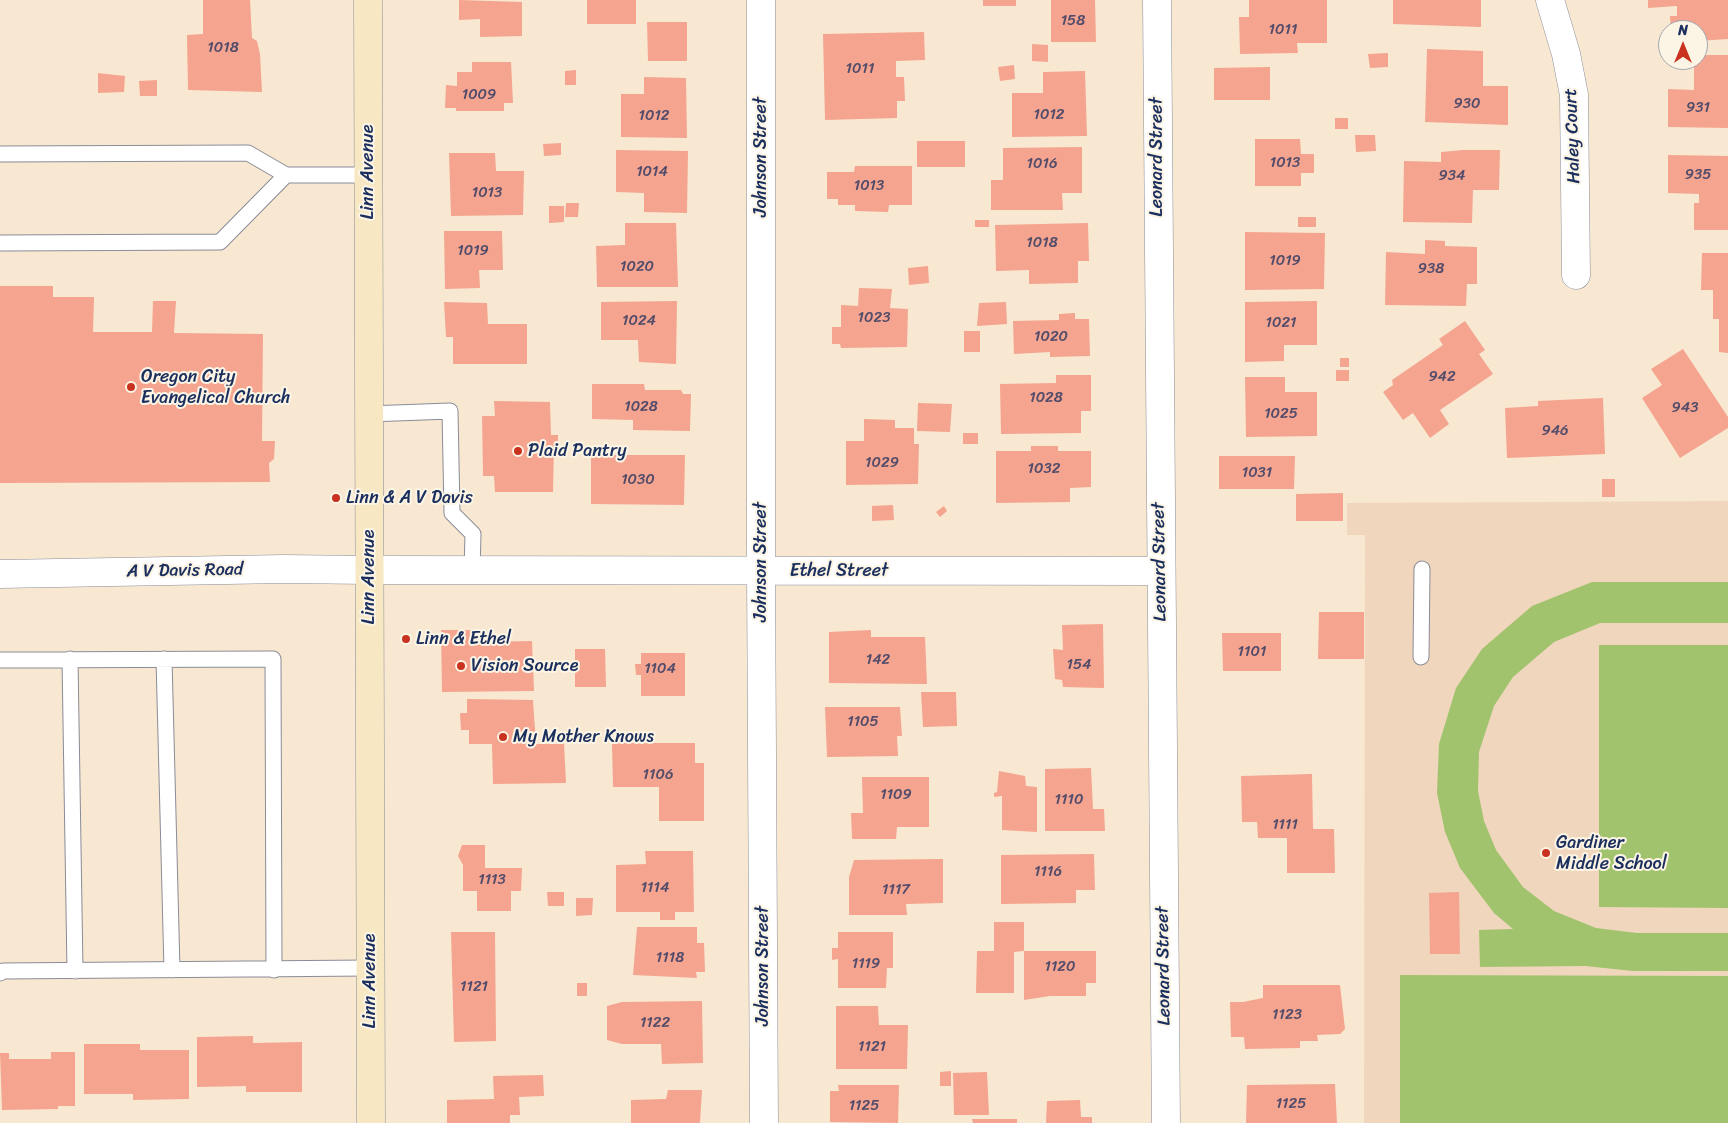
<!DOCTYPE html>
<style>
body{margin:0}
#map{position:relative;width:1728px;height:1123px;overflow:hidden;background:#f8e8d1;font-family:Sriracha,sans-serif}
canvas{display:block}
.north{position:absolute;left:1658px;top:20px;width:50px;height:50px;box-sizing:border-box;background:#fcf5e5;border:1px solid #a2a6af;border-radius:50%;rotate:0deg;font-size:14px;font-weight:700;line-height:20px;text-align:center;color:#1b2f5e}
.north::after{content:'';display:block;margin:auto;width:18px;height:22px;background:#c8321e;clip-path:polygon(50% 0,100% 100%,50% 72%,0 100%)}
</style>
<div id="map">
<canvas width="1728" height="1123"></canvas>
<div class="north">N</div>
</div>
<script>
const ctx = document.querySelector('canvas').getContext('2d');
ctx.lineJoin = 'round';
function fill(path, color) { ctx.fillStyle = color; ctx.fill(path, 'evenodd'); }
const toPath = rows => new Path2D(rows.map(r => 'M' + r).join(''));
function trace(path, color, width, dash) { ctx.strokeStyle = color; ctx.lineWidth = width; ctx.lineCap = dash ? 'butt' : 'round'; ctx.setLineDash(dash || []); ctx.stroke(path); }
function label(font, color, halo, rows, align = 'center') {
  ctx.font = font + ' Sriracha,sans-serif'; ctx.lineWidth = 4; ctx.setLineDash([]); ctx.textBaseline = 'middle'; ctx.strokeStyle = halo; ctx.fillStyle = color; for (const [text, x, y, turn = 0] of rows) {
    ctx.save(); ctx.translate(x, y); ctx.rotate((+turn || 0) * Math.PI / 180); ctx.textAlign = isNaN(turn) ? turn : align; if (halo) ctx.strokeText(text, 0, 0); ctx.fillText(text, 0, 0); ctx.restore();
  }
}
const built = toPath([
 [1728,501,1728,1123,1364,1123,1365,535,1347,535,1347,503]
]);
const green = toPath([
 [1592,582,1728,582,1728,623,1600,623,1554,642,1513,677,1494,706,1479,752,1478,791,1484,821,1496,850,1523,887,1554,911,1596,928,1637,933,1728,933,1728,971,1633,971,1585,966,1480,967,1479,930,1513,929,1494,913,1460,868,1445,832,1437,793,1439,744,1456,688,1482,649,1532,606],
 [1599,645,1728,645,1728,908,1599,907],
 [1400,975,1728,976,1728,1123,1400,1123]
]);
const building = toPath([
 [203,0,250,0,252,38,257,41,260,54,262,92,188,90,187,35,203,34],
 [459,0,522,2,522,36,480,37,480,19,459,20],
 [587,0,636,0,636,24,587,24],
 [983,0,1016,0,1016,6,983,6],
 [1051,0,1095,0,1096,42,1051,42],
 [1249,0,1327,0,1327,43,1297,43,1298,53,1240,54,1239,17,1249,17],
 [1393,0,1481,0,1481,27,1393,24],
 [1648,0,1728,0,1728,39,1698,41,1698,30,1671,30,1670,16,1677,16,1677,6,1648,8],
 [647,22,687,22,687,61,648,61],
 [924,32,925,60,896,61,896,77,904,77,905,101,897,101,897,118,825,120,823,34],
 [1032,44,1048,45,1048,62,1032,61],
 [1427,49,1483,51,1483,86,1508,86,1508,125,1425,122],
 [1388,53,1388,67,1370,68,1368,54],
 [1698,55,1728,55,1728,128,1668,127,1668,89,1694,90,1694,60,1698,60],
 [472,62,511,62,513,103,504,103,504,111,456,111,456,108,445,108,446,85,457,86,457,72,472,72],
 [1014,65,1015,79,1000,81,998,67],
 [1270,67,1270,100,1214,100,1214,68],
 [576,70,576,85,565,85,565,71],
 [1085,71,1087,136,1012,137,1012,93,1043,93,1043,72],
 [98,73,125,76,124,92,98,93],
 [644,77,686,78,687,138,621,137,621,94,644,94],
 [157,80,157,96,140,96,139,81],
 [1335,118,1348,118,1348,129,1335,129],
 [1355,135,1375,135,1376,151,1356,152],
 [1255,139,1300,139,1301,154,1314,154,1314,173,1301,173,1301,186,1255,186],
 [917,141,965,141,965,167,917,167],
 [561,143,561,155,544,156,543,144],
 [1082,147,1082,193,1062,193,1063,210,991,210,991,180,1003,180,1003,148],
 [616,150,688,151,687,213,644,212,644,193,616,192],
 [1463,150,1500,150,1499,190,1473,190,1472,223,1403,222,1404,161,1441,162,1441,152],
 [449,153,495,153,496,171,524,171,523,215,451,216],
 [1668,155,1728,156,1728,230,1694,230,1694,203,1699,203,1699,194,1668,193],
 [855,166,912,166,912,205,889,205,888,212,855,211,855,205,838,205,838,199,827,199,827,172,854,172],
 [566,203,579,203,578,217,565,217],
 [549,206,564,206,564,222,549,223],
 [1298,217,1316,217,1316,227,1298,227],
 [975,220,989,220,989,227,975,227],
 [625,223,676,223,678,287,597,287,596,246,625,245],
 [1088,223,1089,261,1078,261,1078,283,1029,284,1029,270,996,271,995,225],
 [444,231,502,231,503,270,479,270,480,288,445,289],
 [1245,232,1325,233,1324,289,1245,290],
 [1425,240,1445,241,1445,246,1477,247,1477,284,1467,284,1466,306,1385,305,1386,252,1425,254],
 [1702,253,1728,253,1728,353,1719,352,1719,319,1713,319,1713,290,1701,290],
 [928,266,929,283,909,285,908,268],
 [0,286,53,286,53,297,94,297,93,332,152,332,153,301,176,301,174,333,263,334,262,441,275,441,274,459,269,463,270,482,0,483],
 [859,288,892,289,890,308,908,309,907,347,841,348,840,344,832,344,832,327,841,327,841,305,858,306],
 [677,301,676,364,639,362,638,340,601,340,601,302],
 [1317,301,1317,345,1284,345,1284,361,1245,362,1245,302],
 [444,302,487,303,488,324,527,324,527,364,453,364,453,337,446,337],
 [1006,302,1007,324,977,326,979,303],
 [1075,313,1075,319,1089,319,1090,356,1050,357,1050,352,1014,354,1013,321,1059,320,1059,314],
 [1465,321,1485,350,1479,354,1493,374,1440,410,1449,424,1430,438,1413,413,1403,420,1383,392,1393,385,1392,380,1443,345,1439,339],
 [964,331,980,331,980,352,964,352],
 [1683,349,1728,417,1728,428,1680,458,1642,398,1662,385,1651,369],
 [1340,358,1349,358,1349,367,1340,367],
 [1336,370,1349,370,1349,381,1336,381],
 [1056,375,1091,375,1091,411,1081,411,1081,433,1001,434,1000,384,1056,383],
 [1245,377,1285,377,1285,392,1317,392,1317,436,1246,437],
 [592,384,644,384,645,390,681,390,683,394,691,394,690,431,633,430,633,420,592,419],
 [1603,398,1605,454,1507,458,1505,408,1538,406,1538,401],
 [494,401,550,402,551,435,558,435,558,444,554,445,553,492,495,492,494,476,483,476,482,416,495,416],
 [918,403,952,404,950,432,917,431],
 [864,419,895,420,895,428,914,428,914,444,919,444,918,484,846,485,846,441,864,441],
 [963,433,978,433,978,444,963,444],
 [1031,446,1058,446,1058,451,1091,451,1091,487,1070,488,1070,502,996,503,996,451,1031,451],
 [591,455,685,455,684,505,591,504],
 [1219,456,1295,456,1294,489,1219,489],
 [1602,479,1615,479,1615,497,1602,497],
 [1343,493,1343,521,1296,521,1296,494],
 [893,505,894,520,872,521,872,506],
 [944,506,947,511,940,517,936,512],
 [1319,612,1364,612,1364,659,1318,659],
 [1103,624,1104,688,1063,687,1062,680,1055,679,1053,649,1063,650,1062,625],
 [441,630,479,630,480,642,532,641,534,691,442,692],
 [871,630,871,637,925,637,927,684,829,683,829,632],
 [1222,633,1281,633,1281,671,1223,671],
 [575,649,605,649,606,687,575,687],
 [641,653,685,653,685,696,641,696,641,675,636,675,635,664,641,664],
 [921,692,956,692,957,726,923,727],
 [467,699,533,700,536,744,564,744,566,783,493,784,492,744,469,744,469,730,461,730,460,713,467,713],
 [825,707,900,707,902,736,897,736,898,756,827,757],
 [612,743,695,743,695,763,704,763,704,821,659,821,659,787,613,787],
 [1091,768,1093,809,1104,809,1105,831,1045,831,1045,769],
 [999,771,1025,776,1026,786,1037,787,1037,832,1002,830,1002,796,994,797,994,793,997,792],
 [1312,774,1313,829,1334,829,1335,873,1287,873,1287,838,1258,838,1257,822,1242,822,1241,776],
 [862,777,929,777,929,827,897,827,896,839,852,839,851,813,863,813],
 [462,845,485,845,485,868,522,868,521,891,511,891,511,911,477,911,477,891,463,891,463,865,458,856],
 [645,851,693,851,694,912,675,912,675,920,660,920,660,912,616,912,616,865,646,864],
 [1094,854,1095,890,1076,890,1076,903,1001,904,1001,855],
 [943,859,943,903,906,904,907,915,849,915,849,877,854,860],
 [547,892,564,892,564,906,548,906],
 [1459,892,1460,954,1430,954,1429,893],
 [576,898,593,898,592,915,576,916],
 [994,922,1024,922,1024,951,1014,952,1014,993,976,993,977,951,994,951],
 [637,927,697,927,697,943,704,943,705,972,696,972,697,978,633,975],
 [451,932,495,932,496,1041,454,1042],
 [838,932,893,932,893,968,887,968,886,988,838,988,838,959,832,960,832,948,838,948],
 [1024,951,1096,951,1096,983,1086,983,1086,996,1050,996,1024,1000],
 [577,983,587,983,587,996,577,996],
 [1263,985,1340,985,1345,1029,1340,1034,1317,1035,1318,1041,1300,1041,1300,1048,1245,1049,1244,1037,1231,1037,1230,1002,1243,1002,1263,998],
 [702,1001,703,1063,662,1064,661,1044,622,1044,607,1040,607,1006,622,1002],
 [836,1006,878,1006,879,1025,908,1025,907,1069,836,1069],
 [253,1036,253,1043,302,1042,302,1092,246,1092,246,1086,197,1087,197,1037],
 [84,1044,140,1044,140,1050,189,1050,189,1099,133,1100,133,1094,84,1094],
 [51,1052,75,1052,75,1106,58,1106,58,1109,2,1110,0,1053,9,1053,9,1059,51,1059],
 [951,1071,951,1086,940,1086,940,1072],
 [987,1072,989,1115,954,1115,953,1073],
 [543,1075,544,1096,519,1097,520,1115,510,1115,510,1123,447,1123,447,1100,494,1099,493,1076],
 [1335,1084,1337,1123,1246,1123,1247,1085],
 [838,1085,899,1085,898,1123,830,1122,830,1091,839,1091],
 [668,1090,702,1090,700,1123,631,1123,631,1100,666,1099],
 [1080,1100,1081,1117,1092,1117,1092,1123,1046,1123,1047,1101],
 [972,1119,1017,1119,1017,1123,973,1123]
]);
const service = toPath([
 [0,154,248,153,286,175,368,175],
 [0,243,220,242,286,175],
 [368,414,450,411,452,513,473,534,472,570],
 [1421,657,1422,569],
 [70,659,75,971],
 [164,659,172,970],
 [0,660,273,659,274,970],
 [0,973,3,971,369,968]
]);
const minor = toPath([
 [761,0,761,570,764,1123],
 [1157,0,1166,1123],
 [1550,0,1566,54,1574,95,1576,275],
 [369,570,1160,571]
]);
const tertiary = toPath([
 [0,574,284,569,369,570]
]);
const secondary = toPath([
 [368,0,371,1123]
]);
const markers = [
 [131,387,5,"#c8321e"],
 [518,451,5,"#c8321e"],
 [336,498,5,"#c8321e"],
 [406,639,5,"#c8321e"],
 [461,666,5,"#c8321e"],
 [503,737,5,"#c8321e"],
 [1546,853,5,"#c8321e"]
];
const numberNames = [
 ["158",1073,21],
 ["1011",1283,30],
 ["1018",223,48],
 ["1011",860,69],
 ["1009",479,95],
 ["930",1467,104],
 ["931",1698,108],
 ["1012",1049,115],
 ["1012",654,116],
 ["1013",1285,163],
 ["1016",1042,164],
 ["1014",652,172],
 ["935",1698,175],
 ["934",1452,176],
 ["1013",869,186],
 ["1013",487,193],
 ["1018",1042,243],
 ["1019",473,251],
 ["1019",1285,261],
 ["1020",637,267],
 ["938",1431,269],
 ["1023",874,318],
 ["1024",639,321],
 ["1021",1281,323],
 ["1020",1051,337],
 ["942",1442,377],
 ["1028",1046,398],
 ["1028",641,407],
 ["943",1685,408],
 ["1025",1281,414],
 ["946",1555,431],
 ["1029",882,463],
 ["1032",1044,469],
 ["1031",1257,473],
 ["1030",638,480],
 ["1101",1252,652],
 ["142",878,660],
 ["154",1079,665],
 ["1104",660,669],
 ["1105",863,722],
 ["1106",658,775],
 ["1109",896,795],
 ["1110",1069,800],
 ["1111",1285,825],
 ["1116",1048,872],
 ["1113",492,880],
 ["1114",655,888],
 ["1117",896,890],
 ["1118",670,958],
 ["1119",866,964],
 ["1120",1060,967],
 ["1121",474,987],
 ["1123",1287,1015],
 ["1122",655,1023],
 ["1121",872,1047],
 ["1125",1291,1104],
 ["1125",864,1106]
];
const streetNames = [
 ["Haley Court",1573,136,-92],
 ["Johnson Street",761,157,-90],
 ["Leonard Street",1157,157,-90],
 ["Linn Avenue",368,172,-90],
 ["Johnson Street",761,562,-90],
 ["Leonard Street",1160,562,-91],
 ["A V Davis Road",185,571,-1],
 ["Ethel Street",839,571],
 ["Linn Avenue",369,577,-90],
 ["Johnson Street",763,966,-90],
 ["Leonard Street",1164,966,-91],
 ["Linn Avenue",370,981,-90]
];
const poiNames = [
 ["Oregon City",141,377],
 ["Evangelical Church",141,398],
 ["Plaid Pantry",528,451],
 ["Linn & A V Davis",346,498],
 ["Linn & Ethel",416,639],
 ["Vision Source",471,666],
 ["My Mother Knows",513,737],
 ["Gardiner",1556,843],
 ["Middle School",1556,864]
];
fill(built, '#f0d6bc');
fill(green, '#a2c36d');
fill(building, '#f5a48f');
trace(service, '#8a8c98', 17);
trace(minor, '#8a8c98', 29);
trace(tertiary, '#8a8c98', 29);
trace(secondary, '#8a8c98', 29);
trace(service, '#fff', 15);
trace(minor, '#fff', 28);
trace(tertiary, '#fff', 28);
trace(secondary, '#f7e8c3', 28);
for (const [x, y, r, color] of markers) { const dot = new Path2D(); dot.arc(x, y, r, 0, 2 * Math.PI); ctx.fillStyle = color; ctx.fill(dot); trace(dot, '#fcf5e5', 2); }
label('15px', '#524c6a', null, numberNames);
label('18px', '#1b2f5e', '#fcf5e5', streetNames);
label('18px', '#1b2f5e', '#fcf5e5', poiNames, 'left');
</script>
